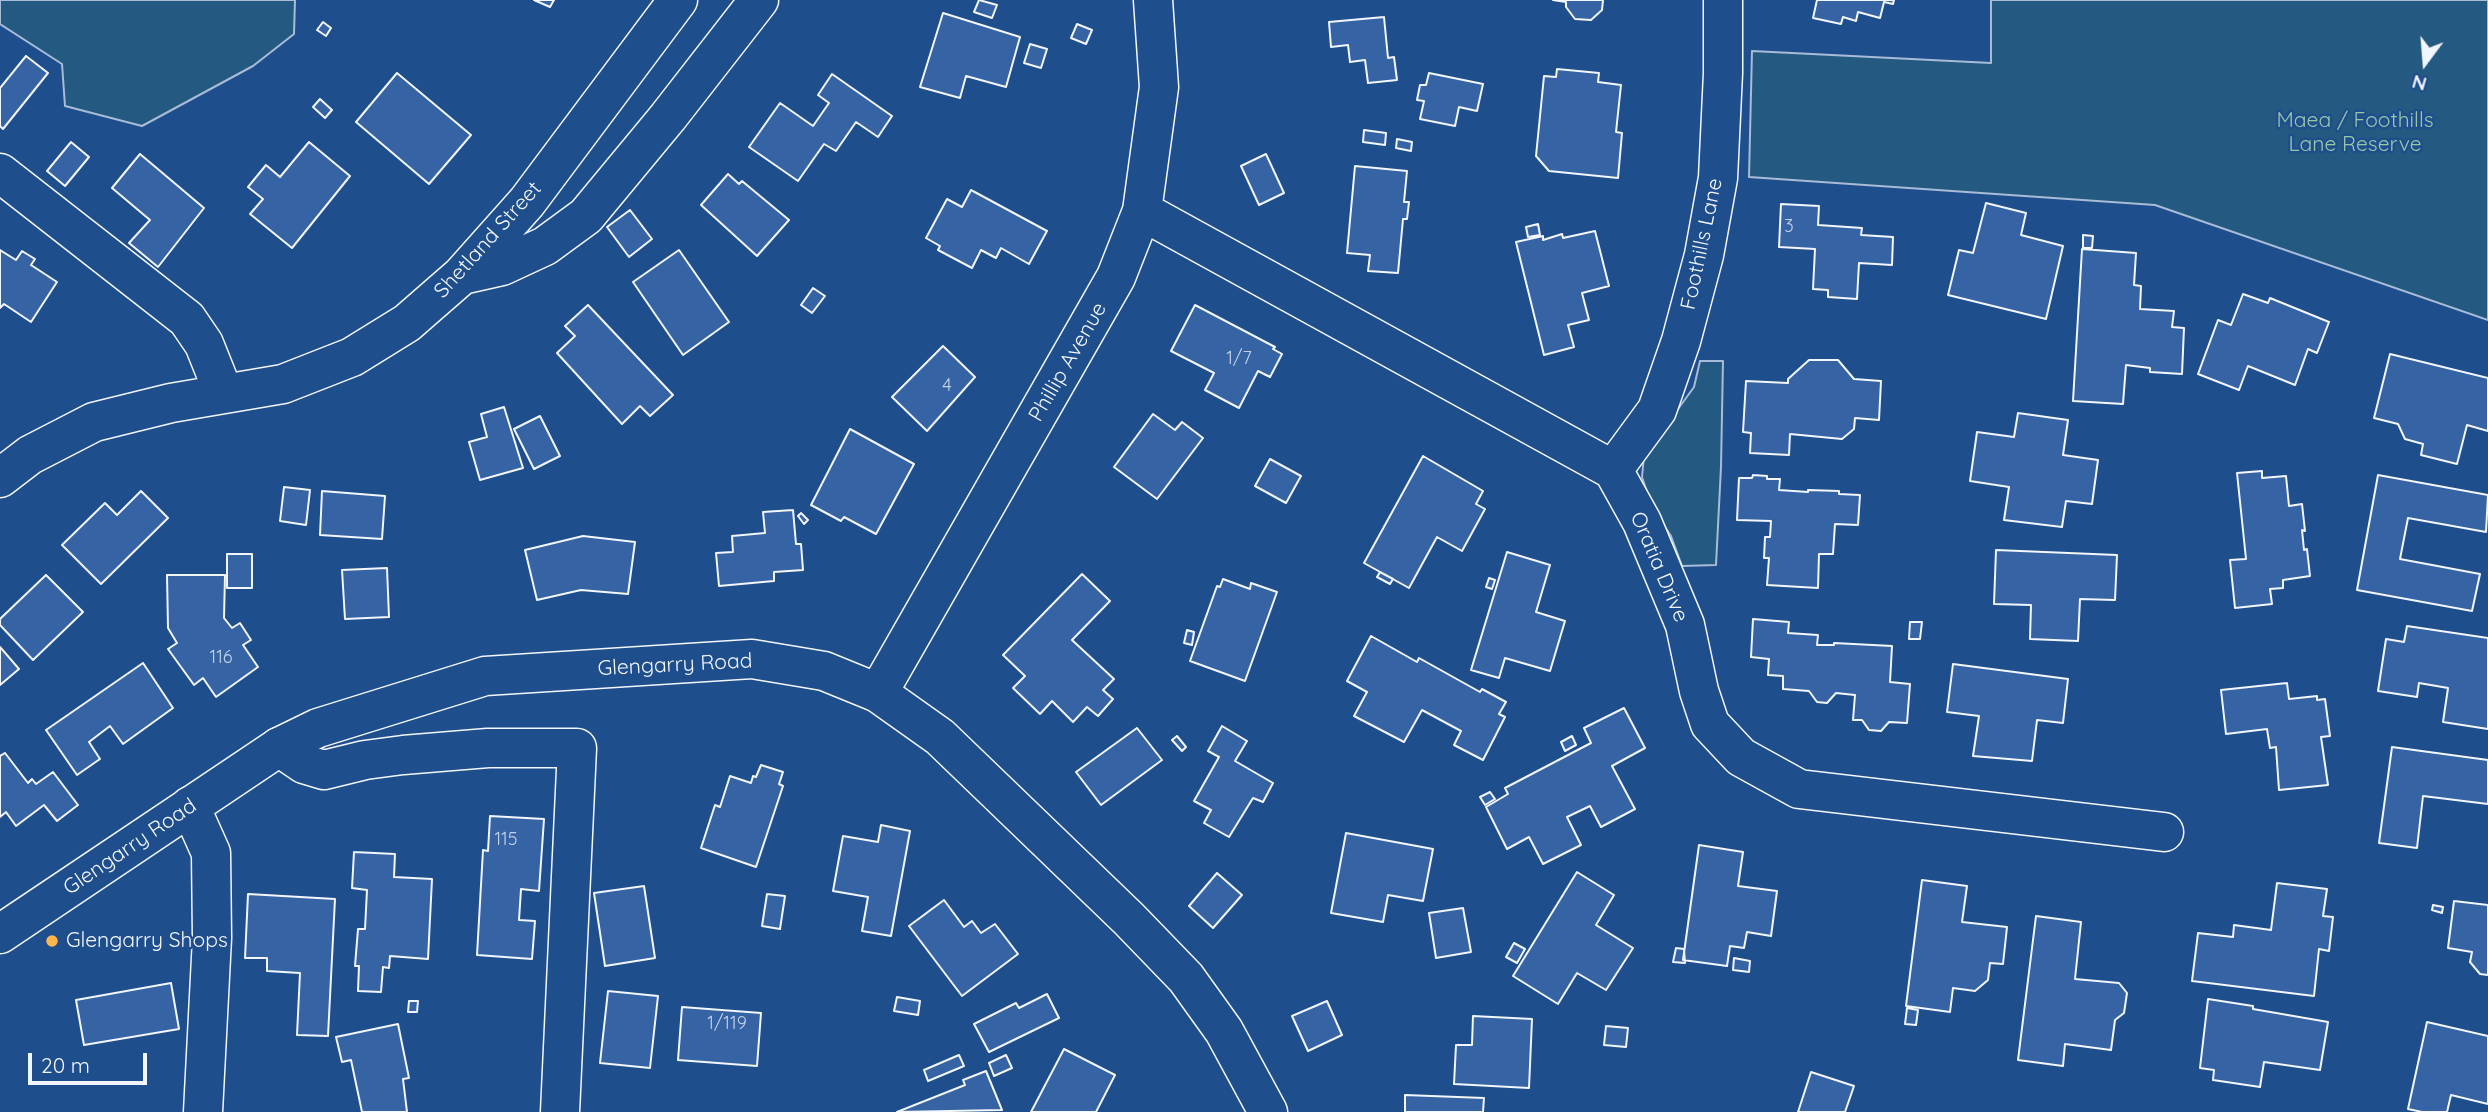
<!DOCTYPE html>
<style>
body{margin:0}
#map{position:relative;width:2488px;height:1112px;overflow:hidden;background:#1f4e8c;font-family:Quicksand,sans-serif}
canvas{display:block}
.north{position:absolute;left:2390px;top:28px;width:70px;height:70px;-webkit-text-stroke:5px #1f4e8c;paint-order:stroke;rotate:196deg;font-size:19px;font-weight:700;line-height:28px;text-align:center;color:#f2f6ff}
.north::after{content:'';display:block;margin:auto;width:24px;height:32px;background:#f2f6ff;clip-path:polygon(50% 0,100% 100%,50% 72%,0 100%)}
.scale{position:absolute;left:28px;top:1053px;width:119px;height:32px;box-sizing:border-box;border:4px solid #f2f6ff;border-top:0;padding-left:9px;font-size:21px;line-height:24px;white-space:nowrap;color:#f2f6ff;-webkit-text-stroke:5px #1f4e8c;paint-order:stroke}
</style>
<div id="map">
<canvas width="2488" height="1112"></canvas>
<div class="north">N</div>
<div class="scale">20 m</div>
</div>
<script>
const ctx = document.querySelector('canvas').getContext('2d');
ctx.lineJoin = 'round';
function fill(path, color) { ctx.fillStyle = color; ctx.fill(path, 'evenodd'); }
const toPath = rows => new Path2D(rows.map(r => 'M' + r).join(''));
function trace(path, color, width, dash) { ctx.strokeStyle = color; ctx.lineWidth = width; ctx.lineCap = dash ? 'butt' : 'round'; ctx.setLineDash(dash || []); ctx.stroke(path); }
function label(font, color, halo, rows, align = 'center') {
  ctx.font = font + ' Quicksand,sans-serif'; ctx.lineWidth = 5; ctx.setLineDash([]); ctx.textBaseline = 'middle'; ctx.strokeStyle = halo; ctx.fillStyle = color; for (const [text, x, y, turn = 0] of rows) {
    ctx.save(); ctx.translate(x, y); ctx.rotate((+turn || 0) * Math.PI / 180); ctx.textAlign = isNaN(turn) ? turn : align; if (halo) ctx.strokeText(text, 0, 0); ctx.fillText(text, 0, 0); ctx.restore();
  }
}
const green = toPath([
 [0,0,295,0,294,34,253,66,142,126,65,106,62,64,0,24,0,0],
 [1991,0,2488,0,2488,320,2155,205,1749,177,1752,51,1991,63,1991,0],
 [1700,361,1723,361,1721,467,1716,565,1682,566,1671,536,1652,507,1642,477,1644,456,1694,387,1700,361]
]);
const building = toPath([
 [534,0,554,0,550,7,534,0],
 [979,0,997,5,992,18,974,12,979,0],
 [1553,0,1603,0,1602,10,1591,20,1575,19,1566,7,1566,2,1553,0],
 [1817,0,1894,0,1893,4,1884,2,1880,18,1858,12,1856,21,1843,17,1841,24,1813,18,1817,0],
 [943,13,1020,37,1006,87,966,76,960,98,920,87,943,13],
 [1384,17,1388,58,1394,57,1397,80,1368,83,1365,60,1350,62,1348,45,1331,47,1329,22,1384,17],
 [323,22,331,28,326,36,317,30,323,22],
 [1077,24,1092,30,1086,44,1071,38,1077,24],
 [1030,44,1047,49,1041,68,1024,63,1030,44],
 [26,56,48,73,3,129,0,126,0,88,26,56],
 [1557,69,1599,73,1598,82,1621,85,1616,132,1622,133,1618,178,1549,171,1536,156,1544,76,1556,77,1557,69],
 [397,73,471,135,429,184,356,122,397,73],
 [1429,73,1483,84,1477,111,1459,107,1455,126,1420,119,1424,101,1417,100,1420,85,1426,85,1429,73],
 [832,74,892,116,878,137,856,122,836,151,824,144,798,181,749,147,780,103,813,126,829,103,818,95,832,74],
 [320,99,332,110,325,118,313,107,320,99],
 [1364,130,1386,133,1385,145,1363,142,1364,130],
 [1397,139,1412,142,1411,151,1396,148,1397,139],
 [71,142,89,157,65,186,47,171,71,142],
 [309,142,350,176,292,248,250,214,263,199,248,187,266,165,280,177,309,142],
 [140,154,204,208,158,267,129,243,150,220,112,188,140,154],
 [1266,154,1284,193,1259,205,1241,166,1266,154],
 [1355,166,1407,171,1404,202,1409,202,1407,219,1403,219,1398,273,1368,271,1370,255,1347,253,1355,166],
 [728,174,739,184,742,181,789,220,757,256,701,205,728,174],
 [971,190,1047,231,1029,264,1001,248,996,258,981,250,972,268,938,250,940,246,926,238,947,199,962,207,971,190],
 [1986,203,2026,213,2021,235,2063,246,2046,319,1948,295,1959,250,1973,253,1986,203],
 [1781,204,1819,206,1818,225,1862,228,1861,235,1893,237,1892,265,1859,263,1857,299,1828,297,1828,290,1813,289,1815,249,1779,247,1781,204],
 [630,210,652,239,629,257,607,227,630,210],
 [1538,224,1540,235,1528,237,1526,227,1538,224],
 [1595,231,1609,286,1582,293,1589,320,1568,325,1574,347,1544,355,1516,242,1543,236,1543,240,1562,234,1563,238,1595,231],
 [2083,235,2093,236,2092,248,2083,248,2083,235],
 [2082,249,2136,253,2134,285,2141,286,2140,309,2174,311,2172,327,2184,328,2182,374,2150,372,2150,368,2126,365,2123,404,2073,401,2082,249],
 [0,250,16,260,22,251,35,259,31,265,57,282,31,322,4,304,0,308,0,250],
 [679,250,729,322,683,355,633,282,679,250],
 [813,288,825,296,812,313,801,305,813,288],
 [2243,294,2268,303,2270,298,2329,322,2317,353,2308,349,2295,385,2248,366,2239,390,2198,374,2218,320,2231,325,2243,294],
 [588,305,673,395,650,416,640,406,622,424,557,353,575,336,565,326,588,305],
 [1195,305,1275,347,1273,349,1282,354,1270,377,1258,371,1239,408,1205,390,1214,373,1171,351,1195,305],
 [943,346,975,377,927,431,892,397,943,346],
 [2390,354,2488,378,2488,431,2467,425,2457,464,2421,455,2423,444,2405,439,2398,424,2374,418,2390,354],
 [1809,360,1838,360,1854,379,1881,381,1879,420,1855,418,1854,429,1842,439,1790,434,1789,455,1750,453,1751,433,1743,432,1746,381,1788,383,1788,379,1809,360],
 [504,407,523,468,480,480,469,442,487,437,481,414,504,407],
 [2018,413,2068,420,2063,455,2098,460,2092,504,2066,501,2062,527,2004,520,2009,487,1970,481,1977,432,2014,437,2018,413],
 [1153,414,1175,430,1182,422,1203,438,1157,499,1114,467,1153,414],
 [540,416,560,456,534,469,514,429,540,416],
 [850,429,914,464,876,534,844,517,841,521,811,505,850,429],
 [1423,456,1483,491,1476,504,1485,509,1462,551,1437,537,1409,588,1364,563,1423,456],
 [1270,459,1301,476,1286,503,1255,486,1270,459],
 [2262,471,2262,478,2286,476,2289,506,2302,504,2305,531,2302,530,2304,550,2307,549,2310,576,2283,580,2283,588,2270,589,2272,604,2235,608,2230,560,2246,559,2237,473,2262,471],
 [1753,475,1767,476,1767,479,1780,479,1779,490,1808,492,1808,490,1839,491,1839,494,1860,495,1858,525,1835,524,1833,554,1819,554,1818,588,1767,585,1769,558,1764,558,1765,537,1770,537,1771,521,1737,520,1739,478,1752,478,1753,475],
 [2378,475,2488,495,2486,532,2408,518,2400,559,2480,574,2472,611,2357,590,2378,475],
 [284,487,310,490,306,525,280,521,284,487],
 [141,491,168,518,101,584,62,545,105,503,117,515,141,491],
 [322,491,385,496,382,539,320,535,322,491],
 [793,510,796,544,801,544,803,570,774,572,774,581,719,586,716,553,733,552,732,536,765,533,763,512,793,510],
 [801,513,808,520,804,524,798,516,801,513],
 [583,536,635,542,628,594,581,590,537,600,525,550,583,536],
 [1996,550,2117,555,2115,600,2080,599,2078,641,2030,639,2031,605,1994,604,1996,550],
 [1507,552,1550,565,1536,612,1565,621,1550,671,1505,658,1499,678,1471,670,1507,552],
 [227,554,252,554,252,588,227,588,227,554],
 [387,568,389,617,345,619,342,570,387,568],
 [1380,572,1393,579,1390,584,1377,577,1380,572],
 [1082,574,1110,601,1072,640,1114,679,1103,690,1113,699,1098,716,1087,707,1073,722,1052,701,1040,714,1013,688,1025,676,1003,655,1082,574],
 [46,575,83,612,33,660,0,625,0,619,46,575],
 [167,575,225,575,224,618,232,628,240,623,251,640,243,645,258,667,216,697,203,678,194,685,168,649,177,643,168,628,167,575],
 [1489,578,1495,580,1492,589,1486,587,1489,578],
 [1223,579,1250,589,1251,583,1277,592,1245,681,1190,661,1217,586,1220,587,1223,579],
 [1753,619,1789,622,1788,633,1818,635,1817,645,1834,645,1834,643,1892,646,1890,682,1910,684,1907,723,1889,722,1881,731,1869,730,1862,720,1853,720,1855,695,1836,693,1827,703,1817,702,1809,691,1783,689,1783,676,1768,675,1769,659,1751,657,1753,619],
 [1910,622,1922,622,1920,639,1909,639,1910,622],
 [2407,626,2488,638,2488,729,2443,722,2448,688,2419,683,2417,697,2378,691,2386,639,2404,642,2407,626],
 [1187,630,1194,632,1192,645,1184,643,1187,630],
 [1371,636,1417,662,1419,658,1480,692,1482,689,1506,702,1499,714,1505,717,1483,760,1454,745,1461,731,1422,710,1404,742,1354,716,1367,692,1347,681,1371,636],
 [0,647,19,669,0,685,0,647],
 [143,663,173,708,123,744,110,726,89,742,100,759,77,775,46,730,143,663],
 [1953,664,2068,679,2063,723,2037,720,2032,761,1973,756,1979,716,1947,712,1953,664],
 [2287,683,2289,699,2317,696,2317,700,2325,699,2330,736,2321,737,2328,785,2279,790,2276,747,2270,748,2267,729,2226,734,2221,690,2287,683],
 [1624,708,1645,748,1612,766,1635,809,1601,827,1590,806,1567,817,1581,845,1543,864,1529,837,1507,849,1486,807,1508,794,1505,788,1591,743,1584,728,1624,708],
 [1222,726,1247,741,1235,761,1273,783,1263,802,1253,798,1229,837,1204,823,1211,810,1194,801,1219,757,1208,751,1222,726],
 [1137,728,1162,760,1101,805,1076,772,1137,728],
 [1177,736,1186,747,1182,751,1172,740,1177,736],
 [1572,736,1576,745,1565,751,1561,742,1572,736],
 [2392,747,2488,760,2488,804,2423,796,2417,848,2379,843,2392,747],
 [5,753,28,783,32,779,36,784,53,772,78,805,57,821,44,805,16,826,6,812,0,817,0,756,5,753],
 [761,765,783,772,779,784,783,786,756,867,701,848,715,805,720,807,730,776,751,783,753,776,756,777,761,765],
 [1490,792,1495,799,1485,805,1480,797,1490,792],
 [490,816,544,819,539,891,521,889,519,920,535,921,532,959,477,955,483,850,488,851,490,816],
 [881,825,910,831,891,936,862,931,868,897,833,891,843,836,878,842,881,825],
 [1346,833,1433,849,1423,901,1388,895,1383,922,1331,913,1346,833],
 [1699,845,1743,852,1738,886,1777,891,1771,936,1747,932,1744,948,1730,946,1727,966,1683,960,1699,845],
 [354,852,395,854,394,877,432,879,428,959,390,956,389,968,383,967,381,992,358,991,359,966,355,966,358,929,365,929,367,890,352,888,354,852],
 [1577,872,1614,895,1596,925,1633,948,1606,990,1577,973,1558,1004,1513,976,1577,872],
 [1217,873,1242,895,1213,928,1189,906,1217,873],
 [1922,880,1967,886,1962,922,2007,927,2003,964,1990,963,1988,980,1975,991,1953,988,1950,1012,1906,1006,1922,880],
 [2277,883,2327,889,2323,916,2333,917,2329,951,2319,949,2314,996,2192,981,2198,933,2233,937,2234,925,2271,930,2277,883],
 [644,886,655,958,605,966,594,893,644,886],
 [248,894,335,899,328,1036,297,1035,300,973,267,971,267,958,245,958,248,894],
 [767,894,785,896,780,929,762,926,767,894],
 [944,900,964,927,972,921,981,933,995,924,1018,954,962,996,909,926,944,900],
 [2454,901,2488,905,2488,975,2480,974,2470,962,2472,952,2448,948,2454,901],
 [2433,905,2443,907,2442,913,2432,910,2433,905],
 [1463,908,1471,952,1436,958,1429,913,1463,908],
 [2036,916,2081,922,2075,979,2119,983,2127,993,2124,1013,2115,1020,2111,1050,2065,1044,2063,1066,2018,1060,2036,916],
 [1514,943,1525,949,1517,963,1506,957,1514,943],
 [1676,948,1684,949,1685,963,1673,962,1676,948],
 [1734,958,1750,961,1749,972,1733,970,1734,958],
 [171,983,179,1029,84,1045,76,1000,171,983],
 [608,991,658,996,650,1068,600,1063,608,991],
 [1047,994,1059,1018,989,1052,974,1024,1016,1003,1019,1008,1047,994],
 [897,997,920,1001,918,1015,894,1011,897,997],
 [2208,999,2253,1006,2253,1009,2328,1022,2320,1070,2264,1062,2260,1087,2213,1080,2214,1070,2200,1068,2208,999],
 [409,1001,418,1001,417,1012,408,1012,409,1001],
 [1327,1001,1342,1035,1308,1051,1292,1016,1327,1001],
 [682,1007,761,1013,757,1066,678,1060,682,1007],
 [1907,1008,1918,1010,1916,1025,1905,1024,1907,1008],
 [1473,1016,1532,1019,1529,1088,1454,1084,1456,1045,1472,1045,1473,1016],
 [2427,1022,2488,1036,2488,1104,2451,1095,2447,1112,2422,1112,2408,1109,2427,1022],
 [398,1024,409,1078,403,1079,407,1112,362,1112,351,1060,342,1062,336,1037,398,1024],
 [1606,1026,1628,1028,1626,1047,1604,1045,1606,1026],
 [1064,1049,1115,1075,1096,1112,1031,1112,1064,1049],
 [959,1055,964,1066,928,1081,924,1070,959,1055],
 [1006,1055,1012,1068,994,1076,989,1063,1006,1055],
 [986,1071,1002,1110,897,1112,965,1085,963,1080,986,1071],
 [1811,1072,1854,1086,1845,1112,1798,1112,1811,1072],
 [1405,1095,1484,1098,1483,1112,1405,1112,1405,1095]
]);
const minor = toPath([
 [0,173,187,319,204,344,224,394],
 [1142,211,1613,470,1642,522,1685,625,1699,691,1710,724,1741,757,1799,789,2164,832],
 [462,275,502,266,545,246,586,216,668,117,759,0],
 [1613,470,1657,410,1681,341,1704,255,1718,178,1723,73,1723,0],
 [0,478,30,455,94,422,171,403,283,384,352,357,407,323,462,275,527,202,678,0],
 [878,693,1116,277,1142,211,1159,87,1153,0],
 [279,747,304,764,324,770,365,760,403,755,488,748,577,748,560,1112],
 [190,806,211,853,212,938,203,1112]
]);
const major = toPath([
 [0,934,279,747,318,728,485,676,752,659,824,671,878,693,940,737,1129,919,1186,978,1224,1031,1268,1112]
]);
const markers = [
 [52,941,7,"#ffb74d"]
];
const numberNames = [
 ["3",1789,227],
 ["1/7",1239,359],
 ["4",947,386],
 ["116",221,658],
 ["115",506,840],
 ["1/119",727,1024]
];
const parkNames = [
 ["Maea / Foothills",2355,121],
 ["Lane Reserve",2355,145]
];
const streetNames = [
 ["Shetland Street",488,240,-48],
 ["Foothills Lane",1702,244,-78],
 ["Phillip Avenue",1068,362,-60],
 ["Oratia Drive",1659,567,67],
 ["Glengarry Road",675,665,-3],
 ["Glengarry Road",130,847,-34]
];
const poiNames = [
 ["Glengarry Shops",66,941]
];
fill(green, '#245a82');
trace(green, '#a8bbd7', 2);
fill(building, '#3563a3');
trace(building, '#f2f6ff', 2);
trace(minor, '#f2f6ff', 41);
trace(major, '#f2f6ff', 41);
trace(minor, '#1f4e8c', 38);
trace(major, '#1f4e8c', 38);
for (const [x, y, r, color] of markers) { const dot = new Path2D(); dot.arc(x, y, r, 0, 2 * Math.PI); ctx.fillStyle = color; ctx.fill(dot); trace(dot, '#1f4e8c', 2.5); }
label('18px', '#c3d1e8', null, numberNames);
label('21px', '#97c8a6', '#1f4e8c', parkNames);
label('21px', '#f2f6ff', '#1f4e8c', streetNames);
label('21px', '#f2f6ff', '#1f4e8c', poiNames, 'left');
</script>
